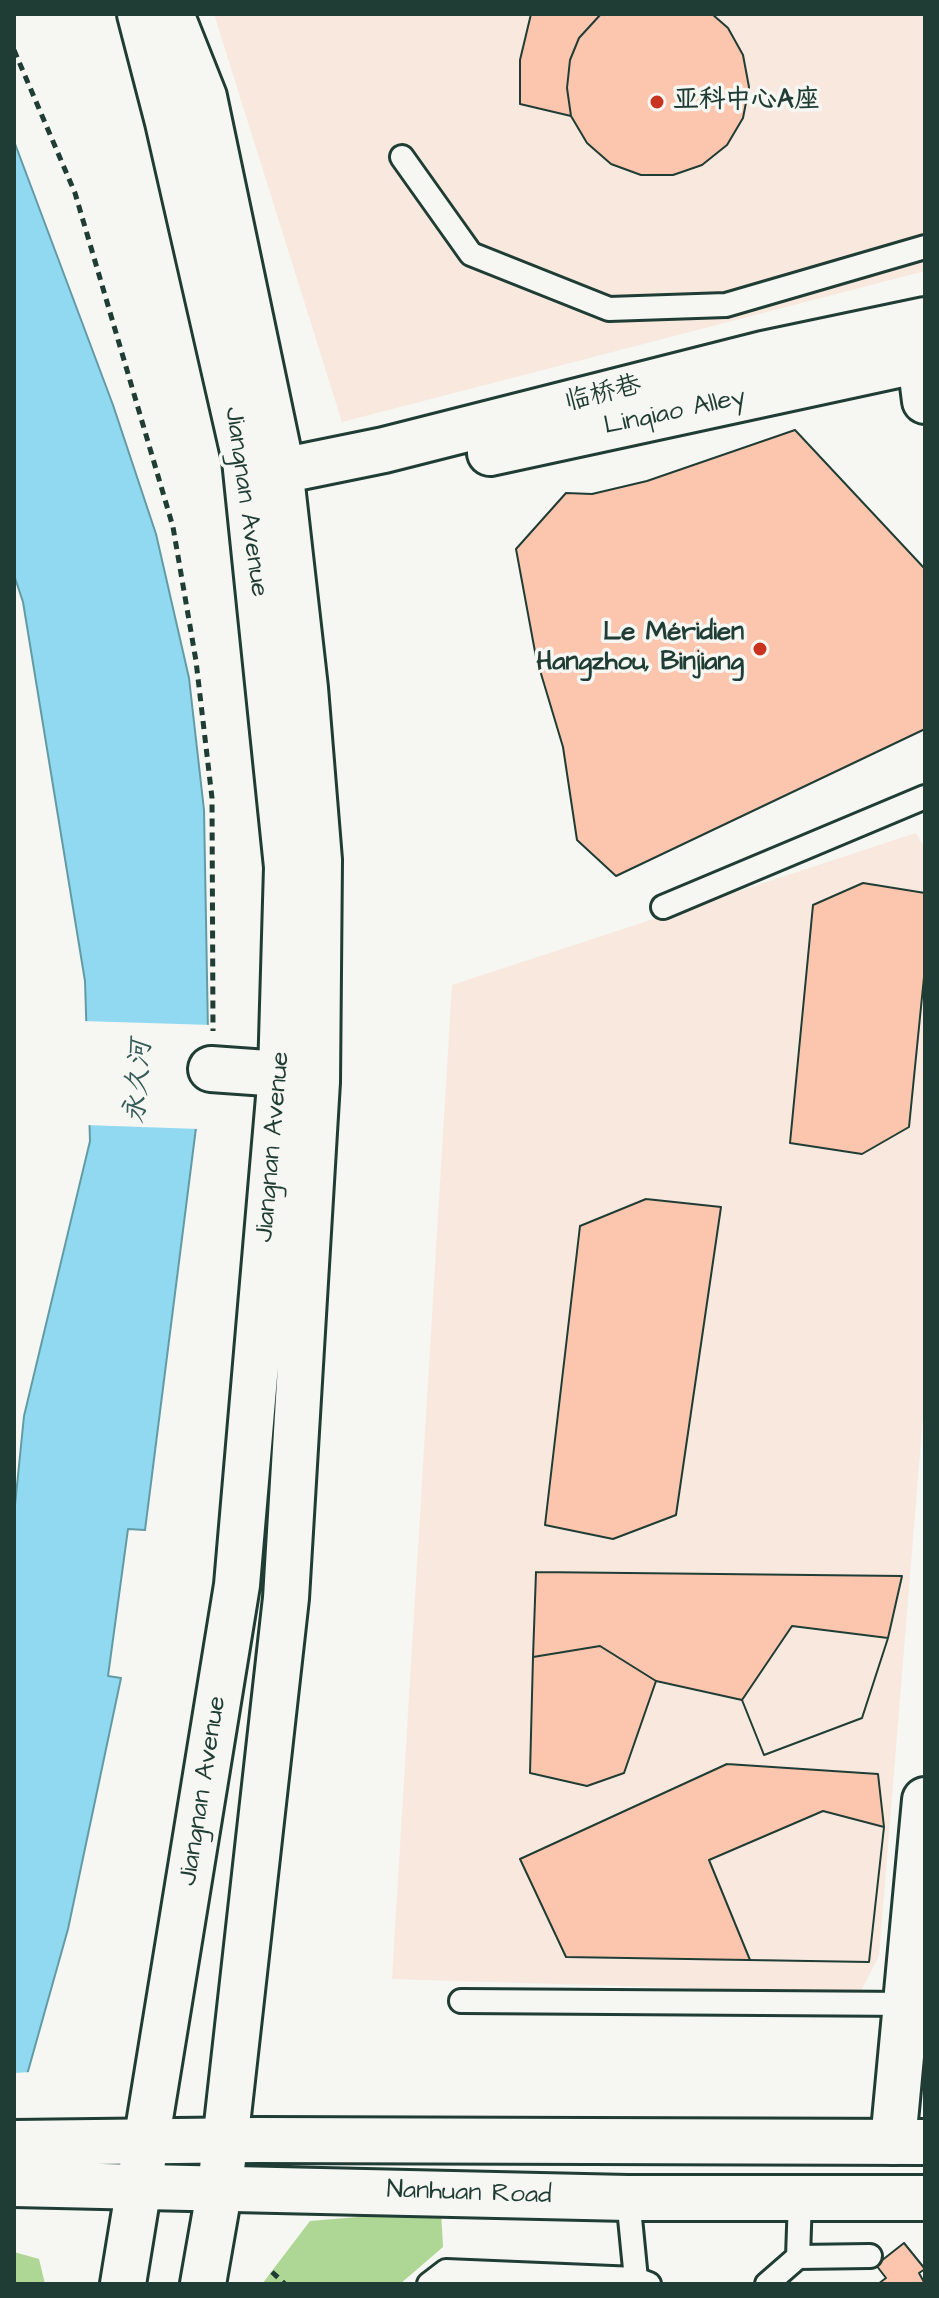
<!DOCTYPE html>
<meta charset="utf-8">
<style>
body{margin:0}
#map{position:relative;width:939px;height:2298px;overflow:hidden;background:#f6f6f2;font-family:"Architects Daughter",sans-serif}
canvas{display:block}
.frame{position:absolute;inset:0;border:16px solid #1f3d34;pointer-events:none}
</style>
<div id="map">
<canvas width="939" height="2298"></canvas>
<div class="frame"></div>
</div>
<script>
const ctx = document.querySelector('canvas').getContext('2d');
ctx.lineJoin = 'round';
function fill(path, color) { ctx.fillStyle = color; ctx.fill(path, 'evenodd'); }
const toPath = rows => new Path2D(rows.map(r => 'M' + r).join(''));
function trace(path, color, width, dash) { ctx.strokeStyle = color; ctx.lineWidth = width; ctx.lineCap = dash ? 'butt' : 'round'; ctx.setLineDash(dash || []); ctx.stroke(path); }
function label(font, color, halo, rows, align = 'center') {
  ctx.font = font + ' "Architects Daughter","LXGW WenKai TC",sans-serif'; ctx.lineWidth = 7; ctx.setLineDash([]); ctx.textBaseline = 'middle'; ctx.strokeStyle = halo; ctx.fillStyle = color; for (const [text, x, y, turn = 0] of rows) {
    ctx.save(); ctx.translate(x, y); ctx.rotate((+turn || 0) * Math.PI / 180); ctx.textAlign = isNaN(turn) ? turn : align; if (halo) ctx.strokeText(text, 0, 0); ctx.fillText(text, 0, 0); ctx.restore();
  }
}
const built = toPath([
 [214,14,925,14,925,271,342,422],
 [916,833,925,849,925,1391,879,1956,860,1993,392,1979,452,985]
]);
const green = toPath([
 [441,2210,443,2247,400,2284,262,2284,310,2221],
 [14,2252,39,2259,45,2284,14,2284]
]);
const water = toPath([
 [14,141,113,405,156,534,189,678,204,810,208,1033,145,1530,128,1529,108,1676,121,1678,68,1929,14,2121,14,1515,24,1416,90,1141,85,981,23,602,14,575,14,141]
]);
const pier = toPath([
 [82,1021,212,1025,199,1129,85,1125],
 [32,2072,18,2123,14,2125,14,2073]
]);
const building = toPath([
 [531,14,601,14,579,38,570,60,567,88,571,116,520,104,520,60,531,14],
 [601,14,712,14,728,28,743,55,749,87,743,118,727,145,702,165,673,175,641,175,611,164,587,143,571,116,567,88,570,60,579,38,601,14],
 [795,430,925,569,925,729,616,876,577,840,563,747,536,657,516,549,566,493,592,494,647,481,795,430],
 [863,883,925,893,925,967,909,1127,862,1154,790,1143,813,905,863,883],
 [646,1199,721,1207,676,1515,613,1539,545,1525,580,1226,646,1199],
 [536,1572,902,1576,888,1638,862,1718,764,1755,742,1700,656,1681,600,1646,533,1657,536,1572],
 [792,1626,888,1638,862,1718,764,1755,742,1700,792,1626],
 [600,1646,656,1681,624,1773,587,1786,530,1773,533,1657,600,1646],
 [727,1764,878,1774,884,1827,869,1962,566,1957,520,1859,727,1764],
 [823,1811,884,1827,869,1962,750,1960,709,1860,823,1811],
 [904,2243,925,2269,919,2273,925,2284,878,2284,886,2278,876,2265,904,2243]
]);
const path = toPath([
 [14,50,75,193,173,527,196,661,212,798,213,1031],
 [272,2272,285,2284]
]);
const lane = toPath([
 [402,157,471,254,609,309,726,305,925,247],
 [663,907,925,797],
 [461,2001,912,2004],
 [628,2198,636,2279],
 [798,2257,870,2256],
 [429,2284,446,2271,636,2279,649,2284],
 [767,2284,798,2257,800,2198]
]);
const street = toPath([
 [920,361,925,401],
 [490,453,925,359],
 [281,471,384,450,763,354,925,320],
 [211,1069,281,1074],
 [893,2142,925,1800]
]);
const secondary = toPath([
 [14,2143,257,2140,925,2142],
 [14,2184,628,2198,925,2198]
]);
const primary = toPath([
 [171,14,204,97,278,450,305,688,319,860,317,1082,286,1598,220,2187,203,2284],
 [123,2284,237,1585,281,1074,287,867,245,460,168,122,140,14]
]);
const markers = [
 [657,102,8,"#c8321e"],
 [760,649,8,"#c8321e"]
];
const poiNames = [
 ["亚科中心A座",673,102],
 ["Le Méridien",744,634,"right"],
 ["Hangzhou, Binjiang",744,664,"right"]
];
const streetNames = [
 ["临桥巷",603,395,-14],
 ["Linqiao Alley",675,413,-12],
 ["Jiangnan Avenue",245,502,82],
 ["Jiangnan Avenue",274,1147,-85],
 ["Jiangnan Avenue",204,1791,-81],
 ["Nanhuan Road",469,2194,2]
];
const waterNames = [
 ["永久河",140,1082,-85]
];
fill(built, '#f8e8de');
fill(green, '#aed795');
fill(water, '#90d9f1');
trace(water, '#639ba5', 2);
fill(pier, '#f6f6f2');
fill(building, '#fcc6ae');
trace(building, '#1f3d34', 2);
trace(lane, '#1f3d34', 28);
trace(street, '#1f3d34', 50);
trace(secondary, '#1f3d34', 50);
trace(primary, '#1f3d34', 50);
trace(path, '#1f3d34', 5, [8, 6]);
trace(lane, '#f6f6f2', 22);
trace(street, '#f6f6f2', 44);
trace(secondary, '#f6f6f2', 44);
trace(primary, '#f6f6f2', 44);
for (const [x, y, r, color] of markers) { const dot = new Path2D(); dot.arc(x, y, r, 0, 2 * Math.PI); ctx.fillStyle = color; ctx.fill(dot); trace(dot, '#f6f6f2', 3); }
label('bold 26px', '#1f3d34', '#f6f6f2', poiNames, 'left');
label('26px', '#1f3d34', '#f6f6f2', streetNames);
label('italic 28px', '#365c5a', '#f6f6f2', waterNames);
</script>
